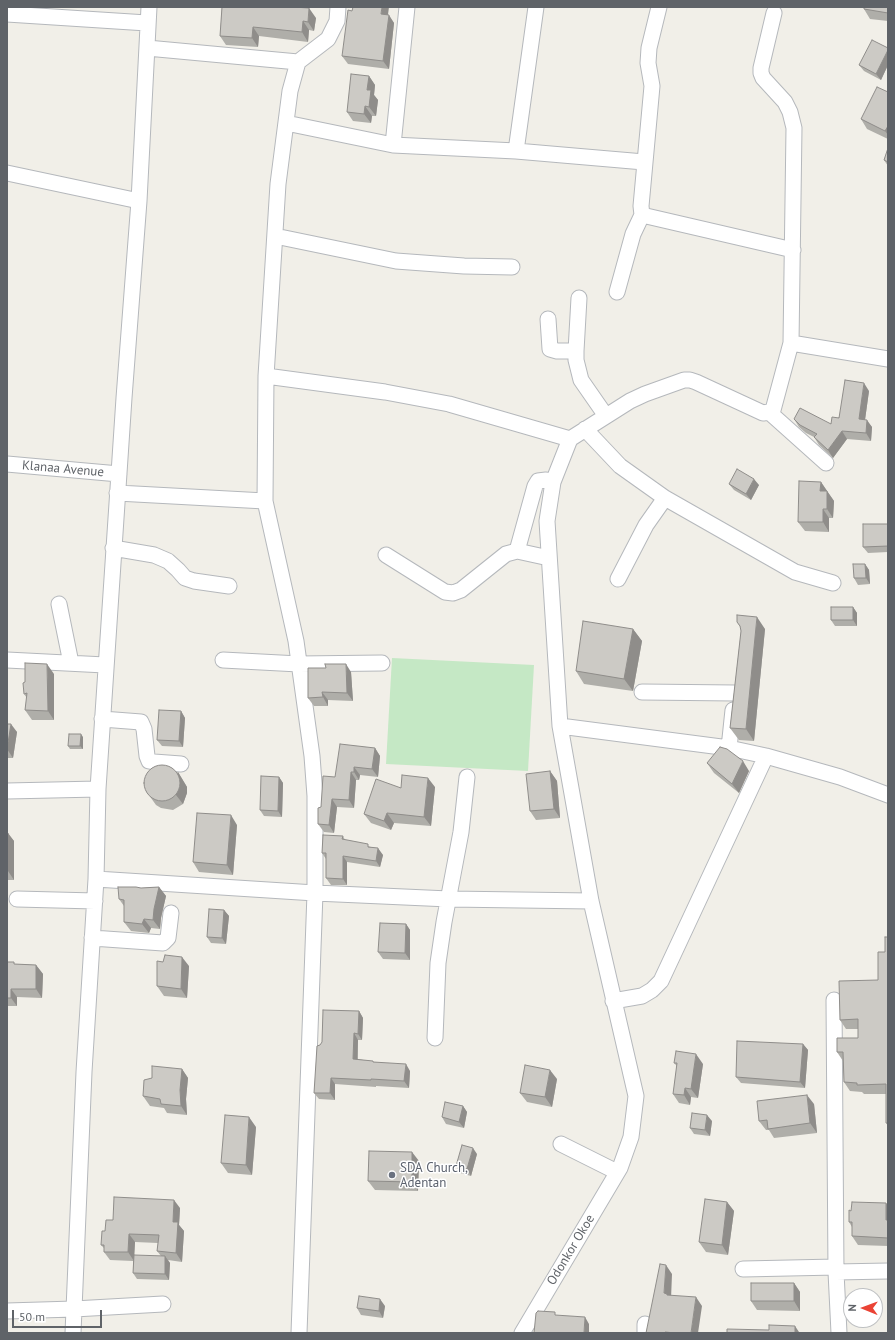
<!DOCTYPE html>
<style>
body{margin:0}
#map{position:relative;width:895px;height:1340px;overflow:hidden;background:#f1efe8;font-family:"PT Sans",sans-serif}
canvas{display:block}
.frame{position:absolute;inset:0;border:8px solid #5f6368;pointer-events:none}
.north{position:absolute;left:843px;top:1288px;width:40px;height:40px;box-sizing:border-box;background:#fff;border:1px solid #bfc1c3;border-radius:50%;rotate:271deg;font-size:11px;font-weight:700;line-height:16px;text-align:center;color:#5f6368}
.north::after{content:'';display:block;margin:auto;width:14px;height:18px;background:#ea4335;clip-path:polygon(50% 0,100% 100%,50% 72%,0 100%)}
.scale{position:absolute;left:12px;top:1310px;width:90px;height:18px;box-sizing:border-box;border:2px solid #5f6368;border-top:0;padding-left:5px;font-size:12px;line-height:14px;white-space:nowrap;color:#5f6368;-webkit-text-stroke:3px #fff;paint-order:stroke}
</style>
<div id="map">
<canvas width="895" height="1340"></canvas>
<div class="frame"></div>
<div class="north">N</div>
<div class="scale">50 m</div>
</div>
<script>
const ctx = document.querySelector('canvas').getContext('2d');
ctx.lineJoin = 'round';
function fill(path, color) { ctx.fillStyle = color; ctx.fill(path, 'evenodd'); }
const toPath = rows => new Path2D(rows.map(r => 'M' + r).join(''));
function trace(path, color, width, dash) { ctx.strokeStyle = color; ctx.lineWidth = width; ctx.lineCap = dash ? 'butt' : 'round'; ctx.setLineDash(dash || []); ctx.stroke(path); }
function label(font, color, halo, rows, align = 'center') {
  ctx.font = font + ' "PT Sans",sans-serif'; ctx.lineWidth = 3; ctx.setLineDash([]); ctx.textBaseline = 'middle'; ctx.strokeStyle = halo; ctx.fillStyle = color; for (const [text, x, y, turn = 0] of rows) {
    ctx.save(); ctx.translate(x, y); ctx.rotate((+turn || 0) * Math.PI / 180); ctx.textAlign = isNaN(turn) ? turn : align; if (halo) ctx.strokeText(text, 0, 0); ctx.fillText(text, 0, 0); ctx.restore();
  }
}
const green = toPath([
 [392,658,534,665,528,771,386,764]
]);
const minor = toPath([
 [774,13,761,68,761,73,763,78,785,102,790,112,794,128,791,343,888,359],
 [7,14,147,23],
 [147,48,298,62],
 [286,123,393,145,516,151,644,162],
 [393,145,407,7],
 [516,151,536,7],
 [7,173,139,201],
 [642,215,793,250],
 [275,236,396,261,464,266,512,267],
 [617,292,633,234,642,215,641,206,652,86,648,63,649,48,659,7],
 [579,298,576,351,576,360,581,380,606,416],
 [548,319,550,349,557,351,576,351],
 [266,376,385,392,449,404,570,439],
 [769,412,826,463],
 [585,429,620,466,665,498,795,572,833,583],
 [7,464,119,474],
 [117,493,265,501],
 [113,548,154,555,168,561,178,570,185,578,194,581,229,586],
 [517,551,535,486,538,481,546,480,553,482],
 [386,555,445,592,453,593,461,590,506,554,517,551,549,558],
 [618,579,646,525,665,498],
 [59,604,71,663],
 [7,660,105,665],
 [223,660,299,664,382,663],
 [642,692,735,693],
 [102,719,141,722,144,729,147,756,149,761,154,762,181,764],
 [560,726,729,748,766,756,840,777,888,795],
 [729,748,733,710],
 [7,791,98,789],
 [96,879,315,893,449,899,591,901],
 [17,899,95,901],
 [92,938,163,943,168,938,171,913],
 [834,1000,836,1272,839,1333],
 [613,1001,642,996,652,990,661,981,766,756],
 [435,1038,438,963,444,922,461,832,467,777],
 [561,1144,617,1172],
 [743,1269,836,1267],
 [836,1272,888,1271],
 [7,1311,74,1309,163,1304],
 [73,1333,84,1072,96,879,98,789,124,398,139,201,149,7],
 [299,1333,315,893,315,796,312,756,296,641,265,501,266,376,278,184,290,91,298,62,328,39,337,21,338,7],
 [522,1333,620,1168,631,1137,636,1096,591,901,560,726,547,521,553,482,570,439,630,401,645,394,684,380,690,380,696,382,763,413,769,412,773,410,791,343],
 [645,1333,645,1324]
]);
const wall = toPath([
 [222,7,316,18,314,31,309,30,308,42,259,36,258,47,226,45,220,36],
 [888,7,888,21,870,19,864,9],
 [388,15,394,23,389,69,348,64,342,56],
 [888,48,888,65,881,80,864,71,859,65],
 [369,76,375,85,374,95,378,100,376,116,372,116,371,123,353,121,347,112],
 [888,92,888,139,867,129,861,119],
 [888,148,888,166,884,160],
 [869,391,865,420,872,427,871,441,847,439,833,458,819,445,814,437,806,433,799,427,794,419,831,424],
 [821,482,834,501,833,518,829,518,829,532,805,531,798,522],
 [729,484,759,485,751,500,734,490],
 [888,524,888,552,868,553,863,547],
 [865,564,869,570,870,584,858,585,854,578],
 [853,607,857,613,857,626,835,626,831,620],
 [737,622,765,629,754,741,739,740,730,728,741,631,741,628],
 [633,629,642,641,633,691,584,684,576,671],
 [351,672,353,701,328,700,328,706,314,706,308,698],
 [54,674,54,720,32,720,25,710,27,698,24,694],
 [181,711,185,718,183,747,162,746,157,740],
 [7,724,17,732,13,758,7,758],
 [83,737,83,749,70,749,68,746],
 [375,748,380,756,378,777,360,775,359,780,356,780,354,808,337,807,334,833,324,832,318,824,321,807,335,777],
 [707,763,749,771,739,793,714,773],
 [550,771,557,781,560,818,536,820,530,811],
 [178,772,187,787,187,793,183,804,173,810,161,808,156,805,146,791],
 [279,777,283,783,282,817,264,816,260,810],
 [435,787,431,826,394,823,391,830,371,823,364,814,401,788],
 [237,825,233,875,199,872,193,862],
 [7,833,14,841,14,880,7,880],
 [343,836,345,840,371,847,383,855,380,867,347,862,347,885,331,885,326,878,326,859,322,853],
 [159,887,166,896,161,918,160,929,151,928,149,933,131,931,124,922,124,906,119,899,141,888],
 [224,910,229,916,226,944,211,943,207,937],
 [406,924,410,930,410,960,383,959,378,952],
 [888,937,888,1126,886,1123,886,1094,864,1094,862,1092,850,1091,844,1082,843,1061,837,1052,858,1038,858,1029,846,1029,840,1020,878,980,885,952],
 [7,962,15,964,36,965,43,974,42,998,17,997,17,1006,7,1006],
 [189,966,187,998,164,996,157,986],
 [359,1011,363,1018,362,1040,358,1040,358,1059,374,1062,410,1071,409,1088,376,1086,376,1087,335,1084,335,1100,319,1099,314,1093,320,1045],
 [803,1044,808,1050,805,1088,741,1083,736,1077],
 [674,1063,703,1064,698,1098,691,1097,690,1105,679,1103,673,1094,677,1066],
 [182,1069,188,1078,186,1099,187,1115,167,1113,164,1108,150,1106,143,1096,152,1078],
 [557,1079,552,1107,527,1102,520,1093],
 [814,1104,817,1133,774,1138,769,1130,766,1130,759,1121],
 [463,1106,467,1112,464,1128,446,1124,442,1117],
 [712,1121,710,1136,694,1134,690,1128],
 [256,1127,252,1175,228,1173,221,1163],
 [477,1154,471,1176,460,1173,456,1166],
 [419,1161,418,1191,375,1190,368,1181],
 [727,1202,734,1211,728,1255,706,1252,699,1242],
 [886,1203,888,1206,888,1246,858,1245,852,1236,852,1227,849,1222,851,1211],
 [180,1208,179,1225,184,1231,182,1262,168,1260,170,1263,169,1280,137,1279,133,1273,133,1261,110,1260,104,1252,104,1248,101,1245,105,1231,113,1220],
 [135,1242,158,1243,157,1251,161,1256,134,1256],
 [794,1283,800,1292,800,1311,757,1310,751,1301],
 [385,1306,383,1318,361,1315,357,1308]
]);
const shadedWall = toPath([
 [382,7,389,7,387,22,381,14],
 [309,8,316,18,314,31,308,22],
 [389,15,394,23,389,69,383,61],
 [303,21,309,30,308,42,302,32],
 [253,27,259,36,258,47,252,38],
 [888,50,888,65,881,80,876,74],
 [369,76,375,85,374,95,378,100,376,116,369,107,367,90],
 [365,106,372,116,371,123,364,114],
 [888,126,888,135,885,131],
 [864,383,869,391,864,427,859,419],
 [867,420,872,427,871,441,866,433],
 [842,431,847,439,833,458,828,450],
 [754,479,759,485,751,500,746,494],
 [821,482,827,491,820,491],
 [827,491,834,501,833,518,827,509],
 [823,509,829,518,829,532,823,522],
 [865,564,869,570,870,584,866,578],
 [853,607,857,613,857,626,853,620],
 [757,617,765,629,754,741,746,729],
 [633,629,642,641,633,691,624,679],
 [47,664,54,674,54,720,48,711],
 [346,664,351,672,353,701,347,693],
 [322,692,328,700,328,706,323,697],
 [181,711,185,718,183,747,179,741],
 [11,724,17,732,13,758,7,749],
 [81,734,83,737,83,749,80,746],
 [375,748,380,756,378,777,372,769],
 [743,761,749,771,739,793,732,784],
 [354,767,360,775,359,780,354,772],
 [550,771,557,781,560,818,554,809],
 [178,772,187,787,187,793,183,804,176,795],
 [351,772,356,780,354,808,349,800],
 [279,777,283,783,282,817,278,811],
 [428,778,435,787,431,826,424,817],
 [332,799,337,807,334,833,329,825],
 [387,813,394,823,391,830,384,821],
 [231,815,237,825,233,875,227,865],
 [8,833,14,841,14,880,8,871],
 [378,848,383,855,380,867,376,861],
 [343,856,347,862,347,885,343,879],
 [159,887,166,896,161,918,160,929,153,920,154,909],
 [224,910,229,916,226,944,222,938],
 [144,919,151,928,149,933,142,924],
 [406,924,410,930,410,960,405,953],
 [182,957,189,966,187,998,181,989],
 [36,965,43,974,42,998,36,989],
 [11,989,17,997,17,1006,11,998],
 [359,1011,363,1018,362,1040,358,1034],
 [354,1033,358,1040,357,1065,353,1059],
 [803,1044,808,1050,805,1088,800,1082],
 [696,1054,703,1064,698,1098,691,1089],
 [406,1064,410,1071,409,1088,404,1081],
 [182,1069,188,1078,186,1099,187,1115,181,1106,180,1090],
 [550,1070,557,1079,552,1107,545,1097],
 [331,1078,335,1084,335,1100,330,1093],
 [685,1088,691,1097,690,1105,684,1095],
 [807,1095,814,1104,817,1133,810,1123],
 [463,1106,467,1112,464,1128,459,1122],
 [707,1115,712,1121,710,1136,705,1130],
 [249,1117,256,1127,252,1175,246,1165],
 [473,1148,477,1154,471,1176,467,1169],
 [412,1152,419,1161,418,1191,412,1182],
 [174,1200,180,1208,179,1225,184,1231,182,1262,176,1253,173,1222],
 [727,1202,734,1211,728,1255,722,1245],
 [886,1203,888,1206,888,1223,886,1220],
 [129,1234,135,1242,134,1261,128,1252],
 [165,1256,170,1263,169,1280,165,1274],
 [666,1265,672,1274,671,1299,664,1293],
 [794,1283,800,1292,800,1311,794,1301],
 [696,1297,702,1306,698,1333,691,1333],
 [380,1299,385,1306,383,1318,379,1311],
 [585,1317,589,1324,589,1333,584,1333],
 [795,1326,799,1332,799,1333,795,1333]
]);
const building = toPath([
 [222,7,293,7,309,8,308,22,303,21,302,32,253,27,252,38,220,36,222,7],
 [353,7,382,7,381,14,389,15,383,61,342,56,348,10,352,11,353,7],
 [864,7,888,7,888,13,864,9,864,7],
 [872,40,888,48,888,50,876,74,859,65,872,40],
 [351,74,369,76,367,90,371,90,369,107,365,106,364,114,347,112,351,74],
 [877,87,888,92,888,126,885,131,861,119,877,87],
 [888,148,888,162,884,160,888,148],
 [845,380,864,383,859,419,867,420,866,433,842,431,828,450,814,437,817,434,800,425,794,419,800,408,831,424,832,417,839,418,845,380],
 [737,469,754,479,746,494,729,484,737,469],
 [799,481,821,482,820,491,827,491,827,509,823,509,823,522,798,522,799,481],
 [863,524,888,524,888,546,863,547,863,524],
 [853,564,865,564,866,578,854,578,853,564],
 [831,607,853,607,853,620,831,620,831,607],
 [737,615,757,617,746,729,730,728,741,631,740,626,737,622,737,615],
 [583,621,633,629,624,679,576,671,583,621],
 [25,663,47,664,48,711,25,710,27,693,24,694,23,683,25,682,25,663],
 [325,664,346,664,347,693,322,692,323,697,308,698,308,668,326,668,325,664],
 [159,710,181,711,179,741,157,740,159,710],
 [7,724,11,724,7,749,7,724],
 [69,734,81,734,80,746,68,746,69,734],
 [340,744,375,748,372,769,354,767,354,772,351,772,349,800,332,799,329,825,318,824,318,808,321,807,323,776,335,777,340,744],
 [720,747,727,749,743,761,732,784,707,763,720,747],
 '144 783a18 18 0 1 1 36 0a18 18 0 1 1-36 0Z',
 [550,771,554,809,530,811,526,774,550,771],
 [402,775,428,778,424,817,387,813,384,821,364,814,376,779,401,788,402,775],
 [261,776,279,777,278,811,260,810,261,776],
 [197,813,231,815,227,865,193,862,197,813],
 [7,833,8,833,8,871,7,871,7,833],
 [323,835,343,836,342,839,368,844,368,847,378,848,376,861,343,856,343,879,326,878,326,853,322,853,323,835],
 [118,887,136,887,141,888,159,887,154,909,153,920,144,919,142,924,124,922,124,900,119,899,118,887],
 [209,909,224,910,222,938,207,937,209,909],
 [380,923,406,924,405,953,378,952,380,923],
 [885,937,888,937,888,1123,886,1123,886,1084,857,1085,857,1083,844,1082,843,1052,837,1052,837,1038,858,1038,858,1019,840,1020,839,981,878,980,878,952,885,952,885,937],
 [165,955,182,957,181,989,157,986,157,961,163,962,165,955],
 [7,962,14,962,14,964,36,965,36,989,11,989,11,998,7,998,7,962],
 [323,1010,359,1011,358,1034,354,1033,353,1059,373,1061,373,1062,406,1064,404,1081,371,1079,371,1080,331,1078,330,1093,314,1093,317,1046,320,1045,322,1042,323,1010],
 [737,1041,803,1044,800,1082,736,1077,737,1041],
 [676,1051,696,1054,691,1089,685,1088,684,1095,673,1094,677,1063,674,1063,676,1051],
 [525,1065,550,1070,545,1097,520,1093,525,1065],
 [152,1066,182,1069,180,1090,181,1106,161,1104,160,1099,143,1096,144,1080,152,1078,152,1066],
 [807,1095,810,1123,768,1129,767,1120,759,1121,757,1101,807,1095],
 [445,1102,463,1106,459,1122,442,1117,445,1102],
 [692,1113,707,1115,705,1130,690,1128,692,1113],
 [225,1115,249,1117,246,1165,221,1163,225,1115],
 [462,1145,473,1148,467,1169,456,1166,462,1145],
 [369,1151,412,1152,412,1182,368,1181,369,1151],
 [114,1197,174,1200,173,1222,178,1222,176,1253,157,1251,159,1235,129,1234,128,1252,104,1252,104,1245,101,1245,102,1231,105,1231,106,1220,113,1220,114,1197],
 [705,1199,727,1202,722,1245,699,1242,705,1199],
 [852,1202,886,1203,886,1220,888,1220,888,1238,852,1236,852,1222,849,1222,849,1210,851,1211,852,1202],
 [134,1255,165,1256,165,1274,133,1273,134,1255],
 [660,1264,666,1265,664,1293,667,1294,667,1295,696,1297,691,1333,675,1333,665,1332,665,1333,646,1333,660,1264],
 [751,1283,794,1283,794,1301,751,1301,751,1283],
 [359,1296,380,1299,379,1311,357,1308,359,1296],
 [538,1311,555,1312,555,1315,585,1317,584,1333,534,1333,536,1313,538,1311],
 [769,1325,795,1326,795,1333,727,1333,727,1329,769,1330,769,1325]
]);
const markers = [
 [392,1175,4,"#6b7280"]
];
const streetNames = [
 ["Klanaa Avenue",63,469,5],
 ["Odonkor Okoe",571,1250,-59]
];
const worshipNames = [
 ["SDA Church,",400,1168],
 ["Adentan",400,1183]
];
fill(green, '#c5e8c5');
trace(minor, '#b5b8bc', 17);
trace(minor, '#fff', 15);
fill(wall, '#afaea9');
fill(shadedWall, '#8f8d8a');
fill(building, '#cccac5');
trace(building, '#8f8d8a', 1);
for (const [x, y, r, color] of markers) { const dot = new Path2D(); dot.arc(x, y, r, 0, 2 * Math.PI); ctx.fillStyle = color; ctx.fill(dot); trace(dot, '#fff', 1.5); }
label('13px', '#5f6368', '#fff', streetNames);
label('13px', '#5b616d', '#fff', worshipNames, 'left');
</script>
